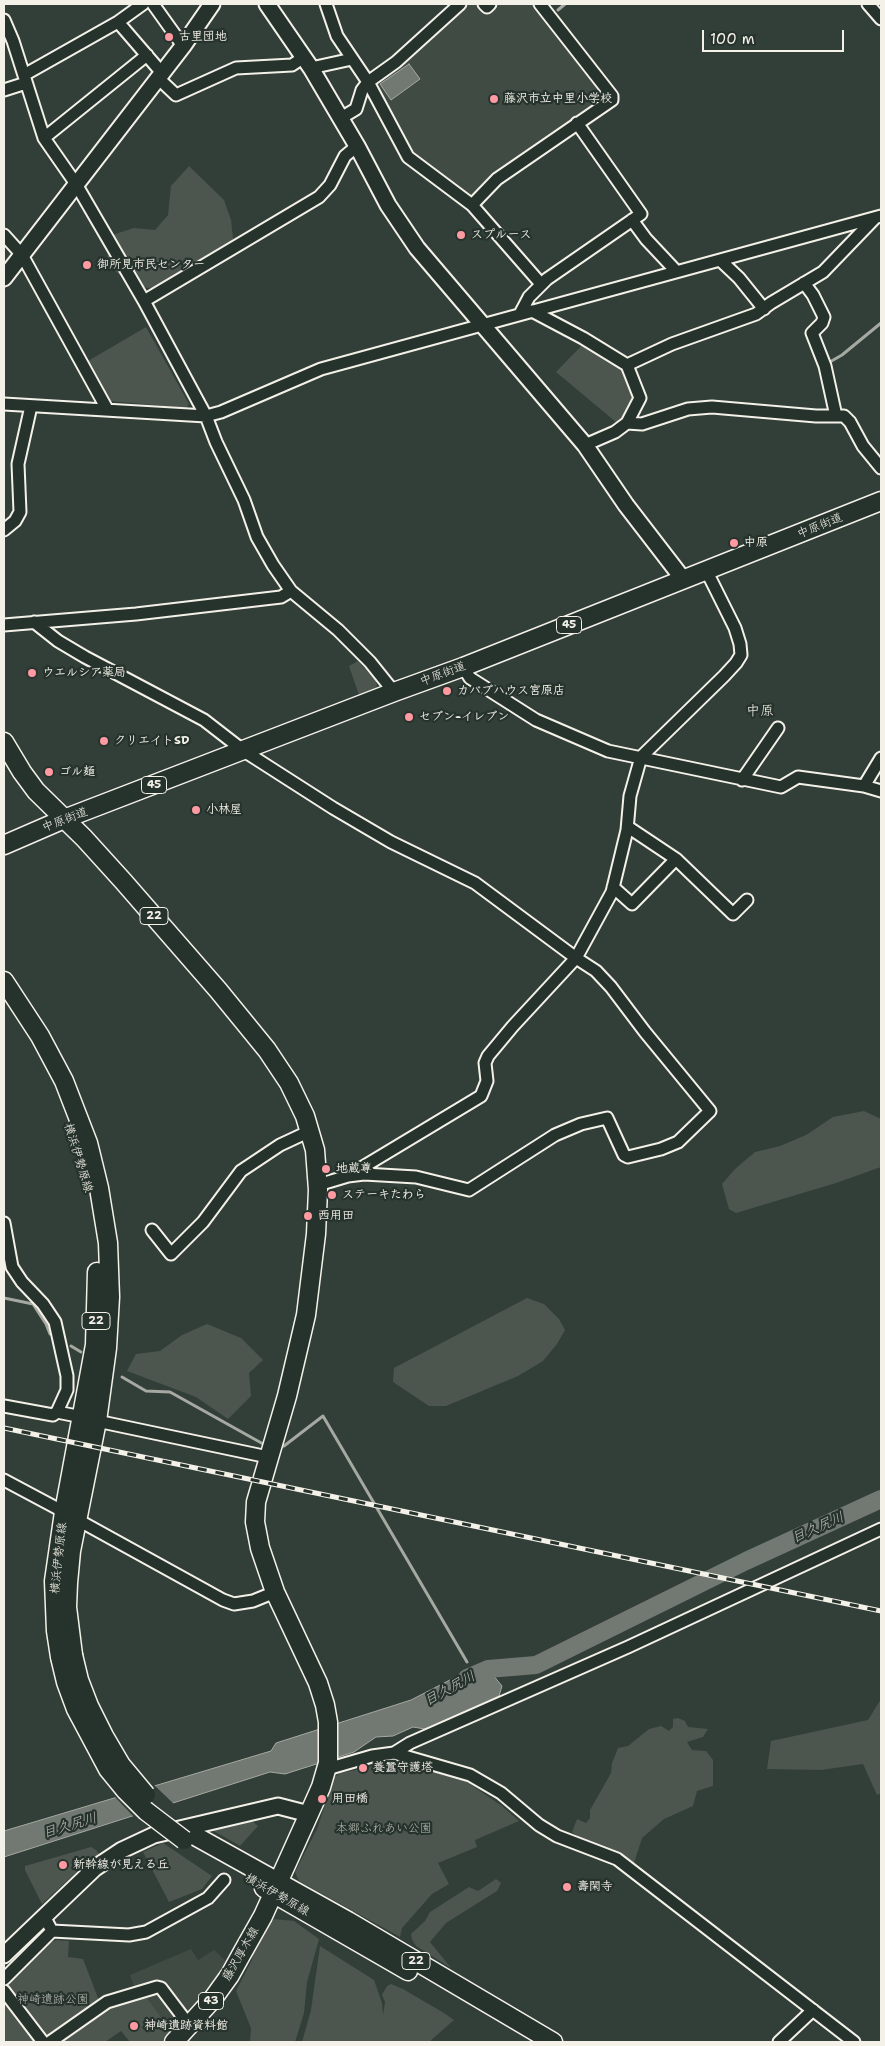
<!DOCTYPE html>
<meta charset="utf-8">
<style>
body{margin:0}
#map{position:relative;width:885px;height:2046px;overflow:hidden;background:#323e38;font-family:"Shantell Sans",sans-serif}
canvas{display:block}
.frame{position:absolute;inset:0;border:5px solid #f4f1e8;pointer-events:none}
.scale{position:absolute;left:702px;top:30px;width:142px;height:22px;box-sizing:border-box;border:2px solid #f4f1e8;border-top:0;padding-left:6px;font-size:15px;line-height:18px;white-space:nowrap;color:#f4f1e8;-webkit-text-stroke:4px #26332d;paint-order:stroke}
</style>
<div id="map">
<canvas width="885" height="2046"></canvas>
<div class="frame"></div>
<div class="scale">100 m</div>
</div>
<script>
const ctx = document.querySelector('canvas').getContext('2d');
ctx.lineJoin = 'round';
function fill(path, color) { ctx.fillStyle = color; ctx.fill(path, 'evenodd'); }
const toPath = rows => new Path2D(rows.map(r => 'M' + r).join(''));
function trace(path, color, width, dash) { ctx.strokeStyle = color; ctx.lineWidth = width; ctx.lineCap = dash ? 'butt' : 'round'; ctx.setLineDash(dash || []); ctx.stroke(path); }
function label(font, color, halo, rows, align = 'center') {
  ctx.font = font + ' "Shantell Sans","Klee One",sans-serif'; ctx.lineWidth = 4.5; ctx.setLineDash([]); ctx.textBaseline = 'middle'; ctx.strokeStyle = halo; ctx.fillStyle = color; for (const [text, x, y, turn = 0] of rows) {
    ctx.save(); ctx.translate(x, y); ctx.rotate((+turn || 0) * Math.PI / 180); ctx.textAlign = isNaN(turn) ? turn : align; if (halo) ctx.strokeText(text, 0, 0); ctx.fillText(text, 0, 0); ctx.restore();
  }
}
const built = toPath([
 [466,4,478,4,486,14,495,4,536,4,608,97,474,200,409,155,375,86,378,80,396,68,449,22],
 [191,1949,198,1960,214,1950,229,1964,173,2034,145,1995,138,1998,130,1975]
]);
const green = toPath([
 [189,166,224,200,231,220,233,238,229,253,164,287,147,288,127,281,113,269,108,259,106,237,134,228,155,230,168,215,171,186],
 [146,327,189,404,186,408,110,401,88,361],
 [585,342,622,366,637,397,622,423,617,423,556,372],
 [358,661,376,681,377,688,374,692,360,698,349,666],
 [864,1111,881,1119,881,1167,836,1183,736,1213,729,1209,722,1184,735,1169,755,1152,780,1146,806,1135,833,1117],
 [527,1298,544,1304,559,1319,565,1330,557,1344,543,1361,518,1376,446,1406,429,1406,393,1382,394,1368],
 [207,1324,241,1338,263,1360,249,1373,251,1396,228,1419,196,1397,127,1371,136,1354,160,1351,182,1335],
 [881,1699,881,1793,877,1795,863,1764,821,1770,767,1769,771,1741,868,1720],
 [678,1718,685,1721,688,1727,708,1729,703,1737,687,1742,692,1750,706,1751,713,1760,713,1786,697,1791,693,1806,664,1819,642,1838,634,1863,626,1865,605,1855,602,1847,583,1840,572,1832,577,1819,586,1823,590,1818,590,1810,611,1773,612,1763,618,1748,628,1746,649,1729,661,1726,669,1731,673,1727,673,1719],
 [395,1762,407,1763,464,1780,502,1806,519,1821,475,1840,477,1847,438,1863,449,1884,432,1894,402,1928,400,1937,299,1881,295,1872,317,1829,325,1805,324,1796,329,1783,334,1777,341,1773],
 [252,1821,258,1826,240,1846,212,1830],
 [163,1843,212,1876,202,1889,169,1902,143,1852],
 [91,1847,96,1850,99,1854,83,1866,42,1904,25,1870,25,1866],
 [496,1879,501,1883,497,1891,446,1923,430,1942,451,1968,416,1946,412,1940,411,1934,425,1921,430,1912,469,1887,478,1891],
 [274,1919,294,1921,319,1939,307,1982,304,2013,295,2042,250,2042,251,2028,236,1991,252,1960,257,1939],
 [56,1940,69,1941,68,1957,83,1959,100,2003,108,2008,145,1995,173,2034,165,2042,130,2042,121,2031,105,2042,4,2042,4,1993,6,1991,6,1984,44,1946],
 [320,1946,374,1980,382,2003,383,2015,385,2002,382,1995,387,1986,391,1984,403,1989,444,2013,454,2020,429,2042,302,2042,311,2010]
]);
const water = toPath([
 [409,64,420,79,391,100,380,84,409,64],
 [479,1665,488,1669,502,1686,499,1696,425,1729,413,1727,393,1736,376,1737,354,1752,285,1774,270,1772,4,1857,4,1831,271,1751,276,1743,411,1700,479,1665]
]);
const pier = toPath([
 [153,1784,175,1805,135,1818,114,1796]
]);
const stream = toPath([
 [558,10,565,4],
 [828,363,842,355,881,323],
 [4,1298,33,1304,46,1324,50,1334],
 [71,1346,81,1352],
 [122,1377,146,1391,170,1392,265,1445],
 [279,1446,284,1446,323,1416,467,1662]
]);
const river = toPath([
 [467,1678,488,1669,536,1665,746,1561,881,1499]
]);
const street = toPath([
 [153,4,183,46],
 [326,4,337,36,368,82,408,157,472,205,541,284],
 [484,4,487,7,490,4],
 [868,4,881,19],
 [4,20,13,41,44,138,76,184,144,301,206,416,216,442,244,500,257,537,273,565,291,591,338,630,370,662,394,692],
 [118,22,162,73],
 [311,68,352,59],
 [24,75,118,22,143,4],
 [158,78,176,95,236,68,292,65,304,57],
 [4,90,26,83],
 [341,118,356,109,362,90,368,82,396,62,460,4],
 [44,138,147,55],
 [472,205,497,179,612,100,612,96,540,4],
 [632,220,646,239,676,271],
 [4,235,22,255,107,409],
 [720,260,739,278,764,309],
 [804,283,813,295,824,317,822,323,812,333,825,366,836,416],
 [144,301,319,197,330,185,345,156,357,146],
 [532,311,583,338,627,365,640,398,627,423],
 [520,314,529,297,547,279,641,214,577,123],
 [627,365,672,344,756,314,771,303,823,272,875,218],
 [4,404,206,416,221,412,321,369,881,216],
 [585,445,615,432,627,423,642,424,688,409,712,407,816,416,844,416,850,422,863,446,881,468],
 [4,530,15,521,20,512,18,464,31,406],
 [34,622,58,641,85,657,204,720,244,751,333,808,391,842,475,883,576,958,596,971,611,987,645,1032,710,1111,678,1142,661,1149,628,1157,624,1155,607,1118,581,1124,555,1135,469,1190,416,1177,364,1174,348,1176],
 [4,625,136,614,281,597,291,591],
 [463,667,470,678,536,720,608,751,781,787,798,777,864,786,881,791],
 [742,780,778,728],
 [864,786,881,758],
 [628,827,676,859,733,914,747,900],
 [613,887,632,904,676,859],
 [318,1185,348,1176,481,1096,487,1081,485,1063,488,1056,513,1026,576,958,612,892,627,830,630,796,641,757,724,676,736,663,741,655,740,644,735,628,707,572],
 [4,1223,12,1267,22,1282,43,1304,55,1322,67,1376,67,1390,57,1412],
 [152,1230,171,1254,203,1222,241,1171,280,1145,310,1131],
 [4,1406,53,1415,57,1412,82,1417],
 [97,1421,268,1457],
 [4,1480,64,1512],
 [78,1520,223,1600,234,1604,253,1601,275,1592],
 [394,1753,470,1775,501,1793,539,1825,557,1836,617,1859,854,2042],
 [327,1769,372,1756,394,1753,410,1743,628,1647,881,1529],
 [44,1916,52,1931,129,1935,146,1932,208,1898,224,1880],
 [4,1979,52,1931],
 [4,1991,43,2042],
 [50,2042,107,2002,157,1987,161,1988,189,2025],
 [779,2042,813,2010]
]);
const secondary = toPath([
 [267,4,311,68,357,146,388,205,417,248,585,445,626,505,683,579],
 [4,278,183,46,212,4],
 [4,1955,95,1868,122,1850,154,1835,278,1806,309,1814]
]);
const primary = toPath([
 [4,742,22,772,36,791,84,838,123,881,218,990,267,1050,289,1083,305,1116,315,1150,318,1190,316,1234,306,1315,287,1396,256,1502,255,1522,260,1548,275,1592,318,1683,325,1705,328,1722,328,1763,321,1787,309,1814,263,1916,241,1955,230,1975,212,2000,174,2042],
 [4,845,64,819,394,692,463,667,881,501],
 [4,981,40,1036,64,1081,88,1143,99,1188,108,1243,110,1297,107,1348,97,1421,71,1551,68,1583,67,1607,73,1655],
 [60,1657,56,1631,54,1581,64,1512,95,1345,97,1272],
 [197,1837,348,1921,553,2042],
 [264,1888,408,1971]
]);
const rail = toPath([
 [4,1428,881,1611]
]);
const primaryBridge = toPath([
 [73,1655,79,1680,89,1706,104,1736,121,1765,146,1795],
 [60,1657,66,1682,76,1709,108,1769,126,1791,146,1811,184,1840]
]);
const markers = [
 [169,37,5,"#ff9aa2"],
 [494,99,5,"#ff9aa2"],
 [461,235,5,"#ff9aa2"],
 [87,265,5,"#ff9aa2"],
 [734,543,5,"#ff9aa2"],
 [32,673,5,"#ff9aa2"],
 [447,691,5,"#ff9aa2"],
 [409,717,5,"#ff9aa2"],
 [104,741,5,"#ff9aa2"],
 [49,772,5,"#ff9aa2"],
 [196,810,5,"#ff9aa2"],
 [326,1169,5,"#ff9aa2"],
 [332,1195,5,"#ff9aa2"],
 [308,1216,5,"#ff9aa2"],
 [363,1768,5,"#ff9aa2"],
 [322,1799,5,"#ff9aa2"],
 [63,1865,5,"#ff9aa2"],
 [567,1887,5,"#ff9aa2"],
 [134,2026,5,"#ff9aa2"]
];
const shields = [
 [569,625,25],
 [154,785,25],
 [154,916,28],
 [96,1321,28],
 [416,1961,28],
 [211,2001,25]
];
const shieldNames = [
 ["45",569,625],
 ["45",154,785],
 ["22",154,916],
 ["22",96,1321],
 ["22",416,1961],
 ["43",211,2001]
];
const poiNames = [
 ["古里団地",179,37],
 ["藤沢市立中里小学校",504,99],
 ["スプルース",471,235],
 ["御所見市民センター",97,265],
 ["中原",744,543],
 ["ウエルシア薬局",42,673],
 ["カバブハウス宮原店",457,691],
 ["セブン-イレブン",419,717],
 ["クリエイトSD",114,741],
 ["ゴル麺",59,772],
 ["小林屋",206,810],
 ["地蔵尊",336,1169],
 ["ステーキたわら",342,1195],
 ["西用田",318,1216],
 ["養蠶守護塔",373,1768],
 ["用田橋",332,1799],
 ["新幹線が見える丘",73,1865],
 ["壽閑寺",577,1887],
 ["神崎遺跡資料館",144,2026]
];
const streetNames = [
 ["中原街道",820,526,-22],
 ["中原街道",443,674,-20],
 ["中原街道",65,820,-21],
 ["横浜伊勢原線",78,1158,73],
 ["横浜伊勢原線",59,1558,-84],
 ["横浜伊勢原線",277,1895,30],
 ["藤沢厚木線",241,1954,-60]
];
const parkNames = [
 ["本郷ふれあい公園",384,1829],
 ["神崎遺跡公園",53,2000]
];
const neighbourhoodNames = [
 ["中原",760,711]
];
const waterNames = [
 ["目久尻川",818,1528,-24],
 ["目久尻川",450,1689,-29],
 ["目久尻川",70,1826,-17]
];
fill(built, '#404b44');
fill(green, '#4c564f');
fill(water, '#727972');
trace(water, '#a6a9a1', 1);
fill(pier, '#323e38');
trace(stream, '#a6a9a1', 3);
trace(river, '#727972', 18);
trace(street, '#f4f1e8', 15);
trace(secondary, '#f4f1e8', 19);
trace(primary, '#f4f1e8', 21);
trace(street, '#26332d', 11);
trace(secondary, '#26332d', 15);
trace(primary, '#26332d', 18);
trace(rail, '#f4f1e8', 5);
trace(rail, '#26332d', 3, [9]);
trace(primaryBridge, '#f4f1e8', 21, []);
trace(primaryBridge, '#26332d', 18);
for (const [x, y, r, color] of markers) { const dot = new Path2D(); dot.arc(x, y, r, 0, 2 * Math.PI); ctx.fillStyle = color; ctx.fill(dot); trace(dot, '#26332d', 2); }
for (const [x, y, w] of shields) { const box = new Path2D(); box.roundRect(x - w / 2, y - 8.5, w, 17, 4); ctx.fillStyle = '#26332d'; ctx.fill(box); trace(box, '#f4f1e8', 1); }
label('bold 11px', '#f4f1e8', null, shieldNames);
label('bold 12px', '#f4f1e8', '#26332d', poiNames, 'left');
label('12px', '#f4f1e8', '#26332d', streetNames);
label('12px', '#b9bbb2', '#26332d', parkNames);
label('14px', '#f4f1e8', '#26332d', neighbourhoodNames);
label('italic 14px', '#babbb3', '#26332d', waterNames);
</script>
